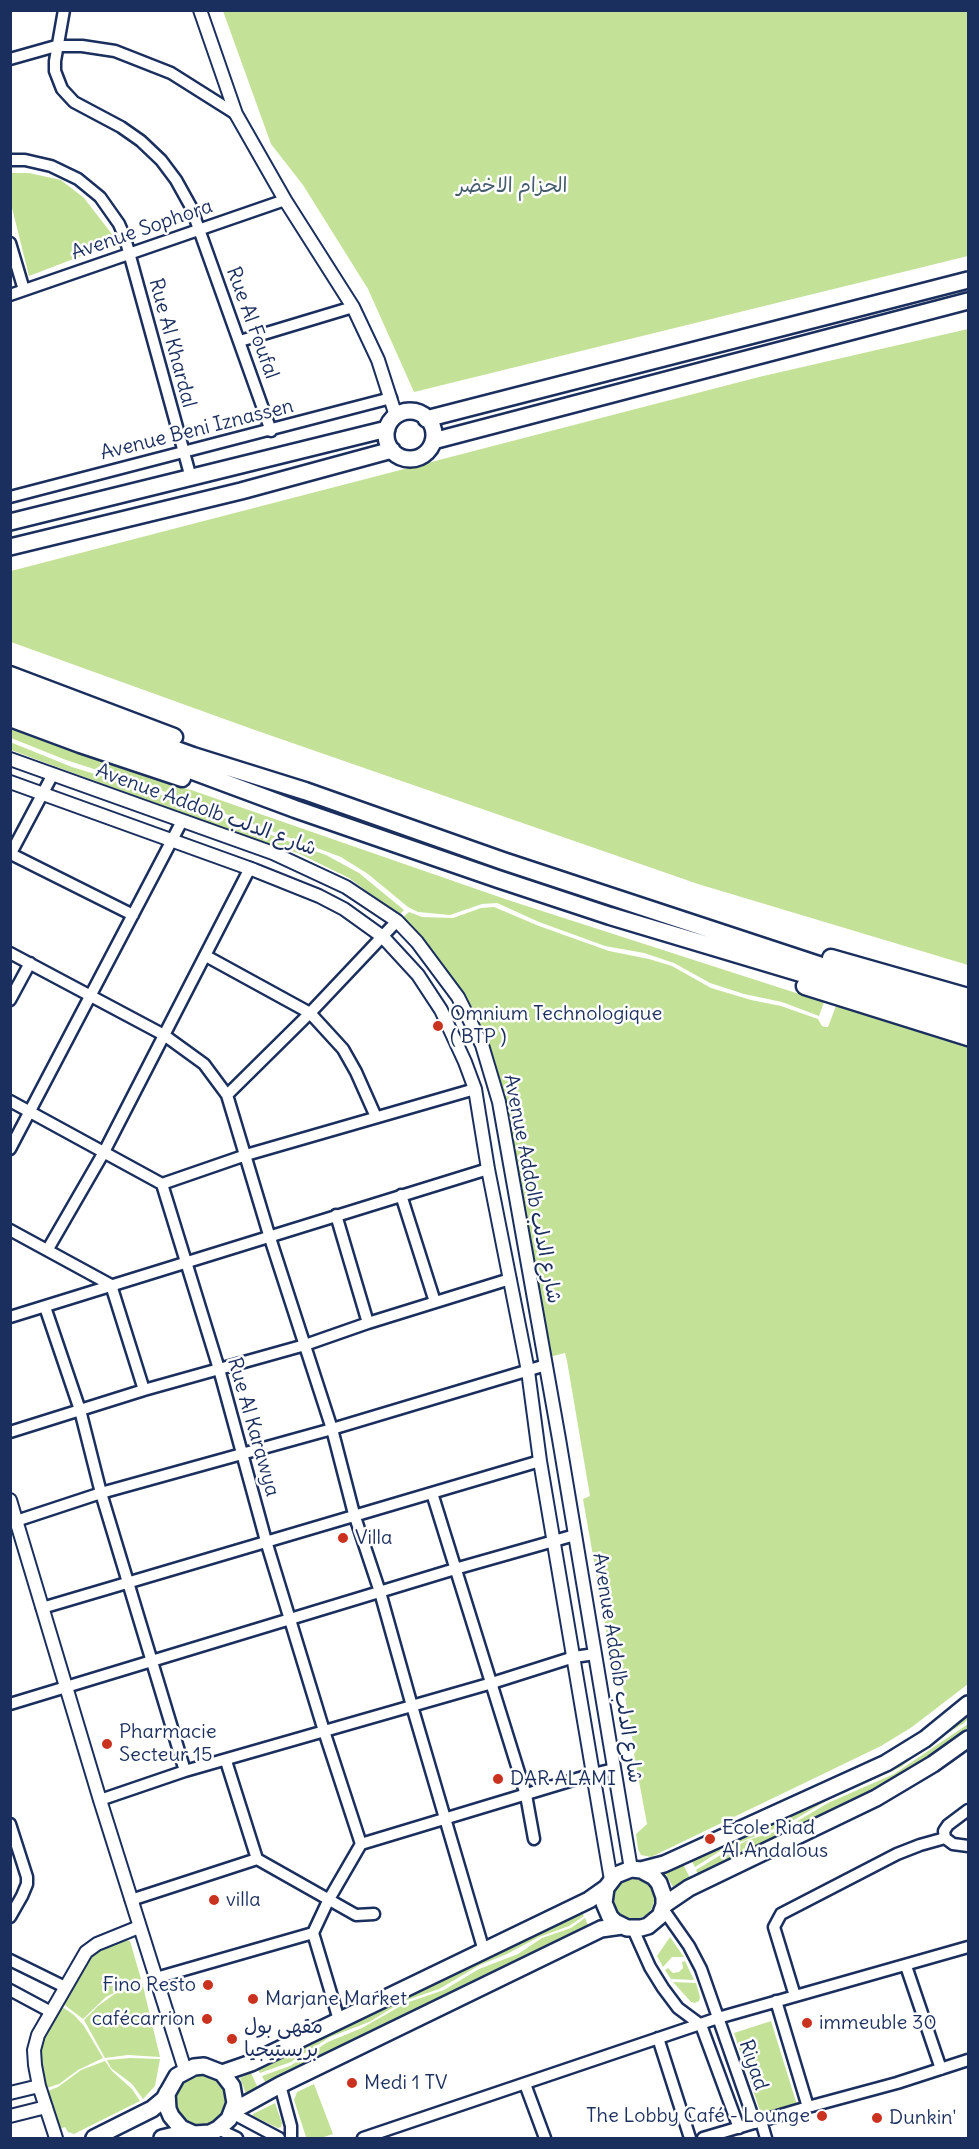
<!DOCTYPE html>
<meta charset="utf-8">
<style>
body{margin:0}
#map{position:relative;width:979px;height:2149px;overflow:hidden;background:#fff;font-family:Delius,sans-serif}
canvas{display:block}
.frame{position:absolute;inset:0;border:12px solid #1b2f5e;pointer-events:none}
</style>
<div id="map">
<canvas width="979" height="2149"></canvas>
<div class="frame"></div>
</div>
<script>
const ctx = document.querySelector('canvas').getContext('2d');
ctx.lineJoin = 'round';
function fill(path, color) { ctx.fillStyle = color; ctx.fill(path, 'evenodd'); }
const toPath = rows => new Path2D(rows.map(r => 'M' + r).join(''));
function trace(path, color, width, dash) { ctx.strokeStyle = color; ctx.lineWidth = width; ctx.lineCap = dash ? 'butt' : 'round'; ctx.setLineDash(dash || []); ctx.stroke(path); }
function label(font, color, halo, rows, align = 'center') {
  ctx.font = font + ' Delius,"Playpen Sans Arabic",sans-serif'; ctx.lineWidth = 5; ctx.setLineDash([]); ctx.textBaseline = 'middle'; ctx.strokeStyle = halo; ctx.fillStyle = color; for (const [text, x, y, turn = 0] of rows) {
    ctx.save(); ctx.translate(x, y); ctx.rotate((+turn || 0) * Math.PI / 180); ctx.textAlign = isNaN(turn) ? turn : align; if (halo) ctx.strokeText(text, 0, 0); ctx.fillText(text, 0, 0); ctx.restore();
  }
}
const green = toPath([
 [223,11,968,11,968,256,414,392,368,289,303,185,271,144],
 [11,173,29,173,61,180,84,198,118,242,29,276,11,204],
 [968,329,968,965,698,884,252,729,11,642,11,571,759,377],
 [11,727,152,779,194,791,508,900,824,1002,819,1016,782,1002,744,994,710,983,674,963,644,953,605,946,539,922,497,903,482,904,450,915,418,912,408,907,368,874,341,857,175,795,66,760,11,738],
 [10,742,72,767,150,791,326,855,359,873,404,910,399,915,349,878,300,854,245,836,27,756,11,750],
 [494,907,539,926,609,951,649,959,672,966,711,988,751,1000,781,1006,818,1019,822,1026,825,1027,828,1027,836,1006,968,1047,968,1684,912,1727,881,1746,651,1857,641,1855,638,1849,636,1834,647,1824,634,1754,636,1751,634,1748,621,1675,614,1676,583,1499,590,1496,567,1361,565,1353,549,1357,507,1108,500,1080,481,1027,464,995,432,949,402,918,409,912,422,917,453,918,481,908],
 [968,1710,968,1719,964,1723,928,1745,901,1767,826,1801,787,1824,725,1848,695,1867,691,1860,815,1801],
 [968,1724,968,1729,959,1737,885,1785,698,1875,696,1870,732,1848,748,1840,784,1829,828,1803,894,1774],
 [683,1864,690,1878,673,1887,665,1873],
 '614 1899a20 20 0 1 1 40 0a20 20 0 1 1-40 0Z',
 [582,1912,584,1916,569,1926,539,1937,507,1954,480,1965,439,1989,404,2001,369,2022,330,2037,291,2062,260,2073,258,2069],
 [585,1918,589,1928,266,2084,262,2076,290,2066,328,2042,362,2028,406,2003,444,1990,479,1969,518,1954,542,1938,571,1928],
 [670,1937,684,1957,672,1957,663,1967,657,1956],
 [125,1940,130,1941,141,1979,106,1997,83,2019,62,2003,87,1959,95,1952],
 [685,1961,694,1980,671,1979,665,1970,668,1968,673,1973,679,1972,683,1968,682,1962],
 [142,1982,160,2057,128,2055,105,2058,84,2020,98,2006,116,1993],
 [673,1982,696,1983,700,1997,699,2001,695,2003,691,2002],
 [61,2006,74,2015,84,2026,103,2058,78,2070,59,2084,47,2088,39,2056,43,2039],
 [771,2021,797,2105,762,2117,734,2033],
 [130,2058,160,2059,155,2086,143,2099,132,2084,111,2068,107,2060],
 [105,2061,112,2071,132,2089,140,2101,74,2134,68,2132,65,2127,59,2129,48,2091,58,2087,81,2070],
 [251,2073,258,2088,246,2094,240,2078],
 '176 2100a25 25 0 1 1 50 0a25 25 0 1 1-50 0Z',
 [314,2084,333,2134,321,2138,306,2137,294,2100,297,2092],
 [275,2103,282,2123,281,2127,278,2128,253,2116,253,2114]
]);
const minor = toPath([
 [64,10,55,61,55,71,62,89,74,102,121,127,141,141,161,160,176,180,191,207,271,431],
 [10,59,56,46,82,46,115,51,171,73,236,114],
 [10,160,25,160,51,166,78,179,100,197,119,224,125,238,191,478],
 [10,243,24,290],
 [10,295,285,200],
 [240,341,353,307],
 [10,497,391,398],
 [11,854,133,915],
 [10,855,53,774],
 [10,953,164,1035,204,1064,227,1095,270,1238,332,1429,354,1514,380,1592,412,1706,484,1951],
 [206,956,310,1013,343,1049,356,1072,376,1117],
 [10,1000,30,963],
 [227,1095,310,1013,397,921],
 [10,1101,162,1184,219,1369,266,1541,324,1731,361,1844],
 [10,1149,182,821],
 [162,1184,246,1155,475,1089],
 [401,1195,435,1302],
 [336,1215,368,1323],
 [10,1230,111,1285,144,1390],
 [48,1249,104,1152,250,868],
 [45,1307,80,1410,101,1493,185,1771],
 [10,1317,488,1169],
 [10,1432,144,1390,305,1345,368,1323,510,1279],
 [432,1493,526,1795,534,1839],
 [10,1523,101,1493,332,1429,546,1365],
 [42,1608,540,1461],
 [10,1704,455,1569,575,1535],
 [226,1761,257,1859,356,1915,374,1914],
 [100,1800,185,1771,492,1683,574,1657,595,1654],
 [10,1824,27,1877,27,1884,22,1896,10,1917],
 [945,1838,944,1831,948,1825,968,1810],
 [945,1838,953,1844,968,1846],
 [131,1900,257,1859],
 [663,1909,689,1946,701,1969,755,2123],
 [633,1929,650,1967,663,1988,678,2008,701,2025,739,2128],
 [10,1960,65,1987],
 [906,1966,941,2069],
 [156,1978,313,1933],
 [10,1990,51,2012],
 [795,1996,774,1927,781,1914,897,1854,920,1845,945,1838],
 [776,2001,808,2107],
 [339,2020,313,1933,328,1901,361,1844,593,1774,614,1769],
 [658,2038,690,2138],
 [525,2084,545,2138],
 [280,2085,291,2126,291,2138],
 [232,2113,279,2138],
 [761,2121,766,2138],
 [218,2129,237,2138],
 [363,2138,718,2018,968,1947],
 [703,2138,808,2107,897,2083,968,2060]
]);
const tertiary = toPath([
 [200,10,236,114,285,200,353,307,378,360,396,416],
 [10,759,273,853,346,887,397,921,417,942,458,997,482,1045,499,1102,559,1439,631,1869],
 [10,782,254,870,319,896,344,909,383,937,418,975,441,1010,465,1062,475,1089,488,1169,528,1371,540,1461,611,1880],
 [10,1500,100,1800,185,2070],
 [10,2093,39,2086],
 [10,2116,46,2107],
 [56,2138,39,2086,35,2065,34,2050,38,2035,86,1952,97,1944,139,1927]
]);
const primary = toPath([
 '386 435a24 24 0 1 1 48 0a24 24 0 1 1-48 0Z',
 [426,419,968,280],
 [433,441,968,301],
 [10,522,387,429],
 [10,547,241,491,392,450],
 [641,1870,654,1877,659,1883,664,1897,664,1905,660,1916,648,1926,641,1928,627,1928,615,1922,610,1917,604,1903,606,1888,616,1875,631,1869,641,1870,664,1864,886,1763,925,1739,968,1704],
 [664,1905,689,1888,876,1798,933,1764,968,1739],
 [222,2073,251,2063,589,1900,606,1888],
 [233,2111,280,2085,601,1929,622,1926],
 [94,2138,152,2109,164,2099,177,2076,194,2067,204,2066,222,2073,232,2086,235,2103,229,2119,218,2129,210,2133,194,2134,181,2128,171,2116,168,2109,167,2093],
 [162,2138,187,2132]
]);
const trunk = toPath([
 [10,675,174,737],
 [10,690,193,756,305,791,503,861,843,973,968,1011],
 [10,703,295,809,498,879,610,916,968,1023],
 [10,718,80,744,182,778],
 [831,958,968,997],
 [805,986,968,1037]
]);
const markers = [
 [438,1026,6,"#c8321e"],
 [343,1538,6,"#c8321e"],
 [107,1744,6,"#c8321e"],
 [498,1779,6,"#c8321e"],
 [710,1839,6,"#c8321e"],
 [214,1900,6,"#c8321e"],
 [208,1985,6,"#c8321e"],
 [253,1999,6,"#c8321e"],
 [207,2019,6,"#c8321e"],
 [807,2023,6,"#c8321e"],
 [232,2039,6,"#c8321e"],
 [352,2083,6,"#c8321e"],
 [822,2116,6,"#c8321e"],
 [877,2118,6,"#c8321e"]
];
const parkNames = [
 ["الحزام الاخضر",512,186]
];
const streetNames = [
 ["Avenue Sophora",142,230,-19],
 ["Rue Al Foufal",252,323,70],
 ["Rue Al Khardal",172,343,75],
 ["Avenue Beni Iznassen",197,430,-14],
 ["Avenue Addolb شارع الدلب",206,810,20],
 ["Avenue Addolb شارع الدلب",532,1189,79],
 ["Rue Al Karawya",253,1427,74],
 ["Avenue Addolb شارع الدلب",617,1668,81],
 ["Riyad",753,2065,71]
];
const poiNames = [
 ["Omnium Technologique",450,1014],
 ["( BTP )",450,1037],
 ["Villa",355,1538],
 ["Pharmacie",119,1732],
 ["Secteur 15",119,1755],
 ["DAR ALAMI",510,1779],
 ["Ecole Riad",722,1828],
 ["Al Andalous",722,1851],
 ["villa",226,1900],
 ["Fino Resto",196,1985,"right"],
 ["Marjane Market",265,1999],
 ["cafécarrion",195,2019,"right"],
 ["immeuble 30",819,2023],
 ["مقهى بول",244,2027],
 ["بريستيجيا",244,2050],
 ["Medi 1 TV",364,2083],
 ["The Lobby Café - Lounge",810,2116,"right"],
 ["Dunkin'",889,2118]
];
fill(green, '#c4e198');
trace(minor, '#1b2f5e', 15);
trace(tertiary, '#1b2f5e', 16);
trace(primary, '#1b2f5e', 20);
trace(trunk, '#1b2f5e', 21);
trace(minor, '#fff', 10);
trace(tertiary, '#fff', 12);
trace(primary, '#fff', 15);
trace(trunk, '#fff', 16);
for (const [x, y, r, color] of markers) { const dot = new Path2D(); dot.arc(x, y, r, 0, 2 * Math.PI); ctx.fillStyle = color; ctx.fill(dot); trace(dot, '#fff', 2); }
label('20px', '#455c6c', '#fff', parkNames);
label('20px', '#1b2f5e', '#fff', streetNames);
label('20px', '#1b2f5e', '#fff', poiNames, 'left');
</script>
